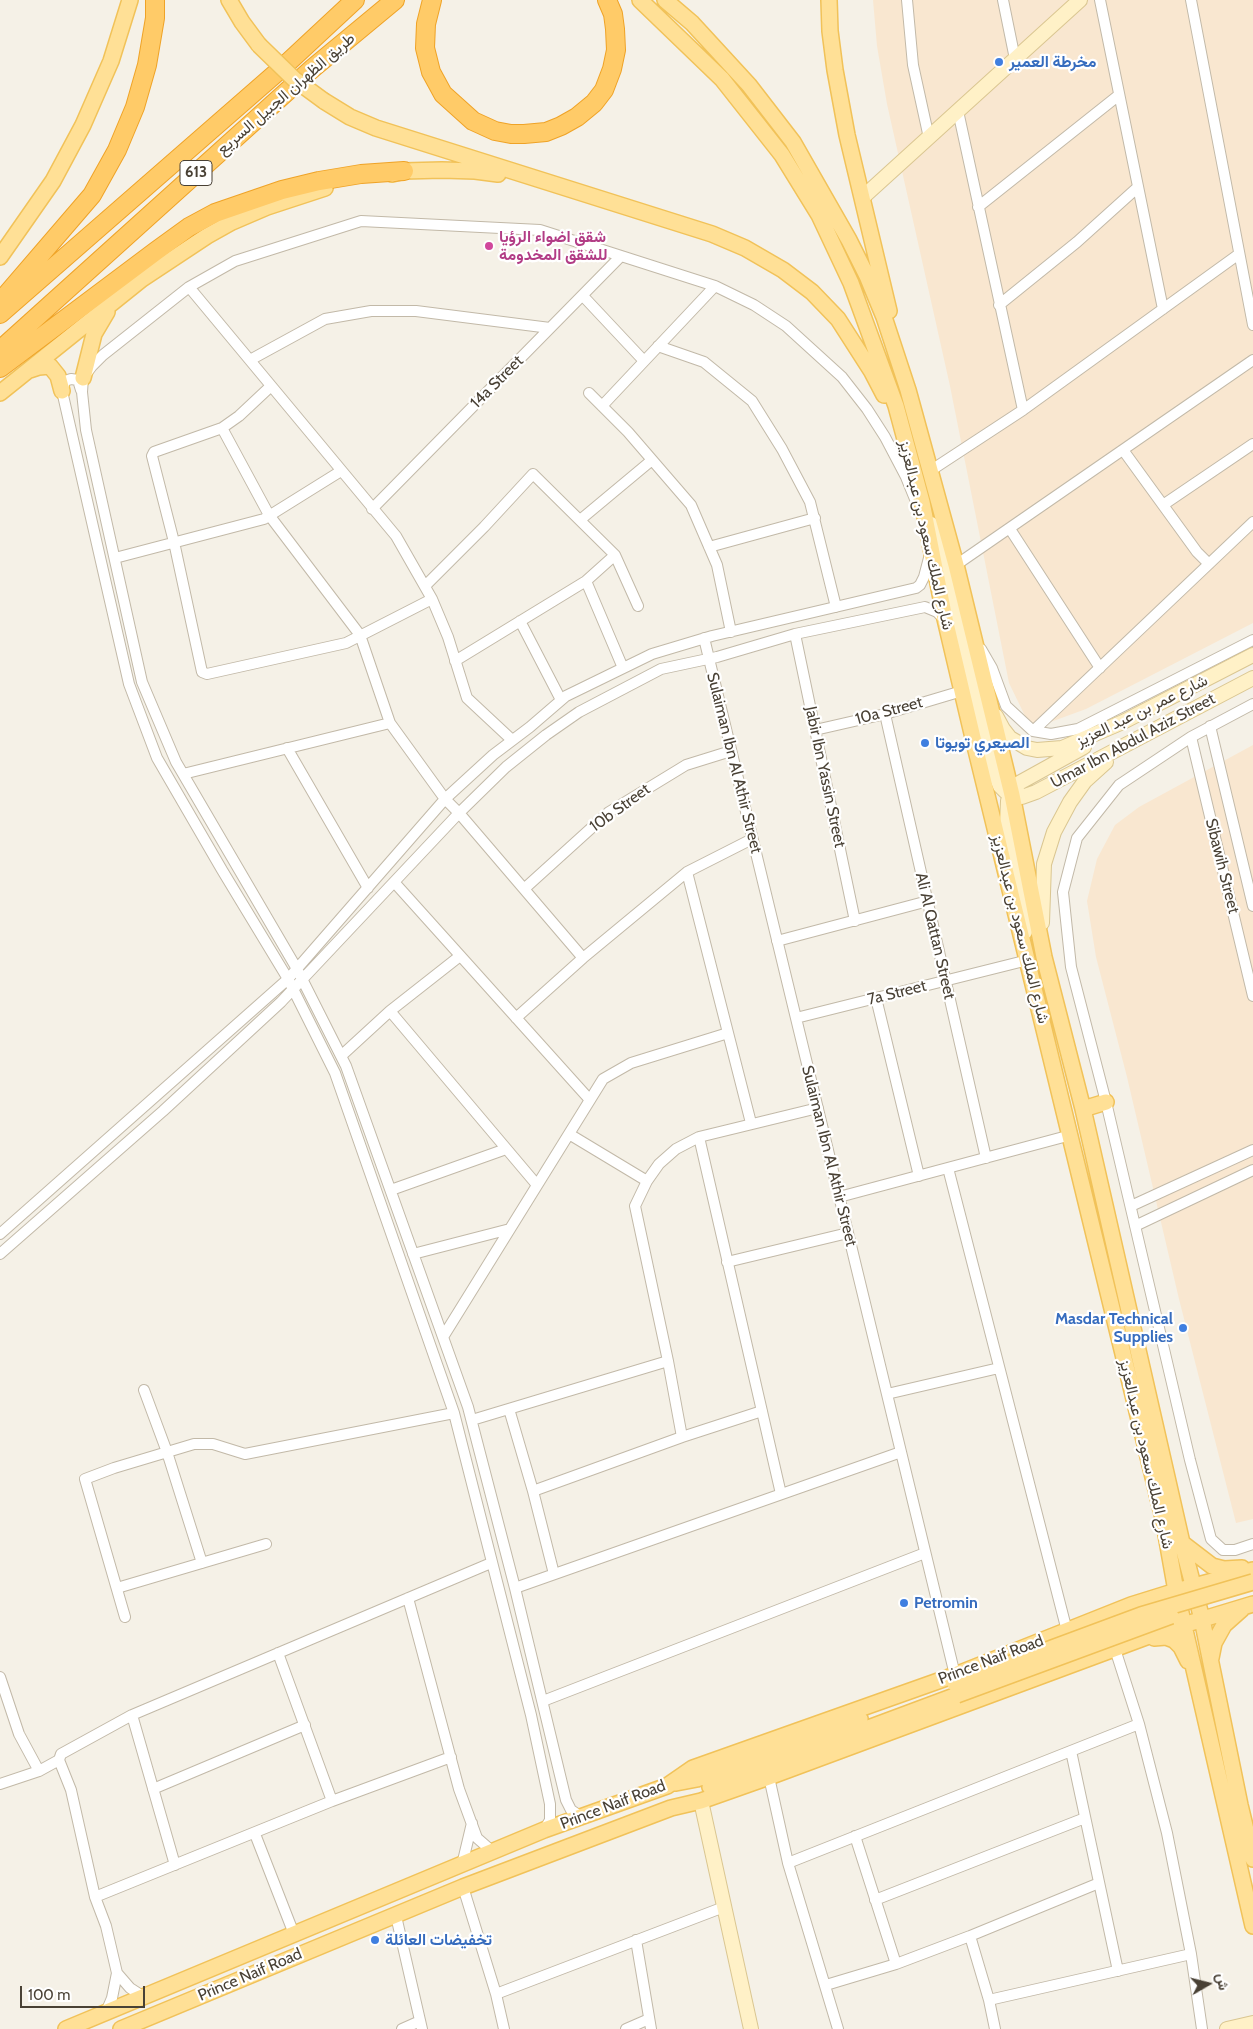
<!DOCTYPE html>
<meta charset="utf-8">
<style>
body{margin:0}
#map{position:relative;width:1253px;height:2029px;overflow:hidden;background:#f5f1e7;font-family:Cabin,Vazirmatn,sans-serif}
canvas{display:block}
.north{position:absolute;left:1183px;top:1959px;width:50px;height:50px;-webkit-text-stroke:4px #fff;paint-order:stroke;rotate:82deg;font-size:14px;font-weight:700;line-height:20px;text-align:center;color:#494135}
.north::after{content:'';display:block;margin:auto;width:18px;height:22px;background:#494135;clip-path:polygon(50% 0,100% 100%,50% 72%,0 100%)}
.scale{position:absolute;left:20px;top:1986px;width:125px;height:22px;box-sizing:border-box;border:2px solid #494135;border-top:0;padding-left:6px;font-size:15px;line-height:18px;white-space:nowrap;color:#494135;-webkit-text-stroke:4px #fff;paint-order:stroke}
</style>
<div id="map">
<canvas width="1253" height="2029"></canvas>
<div class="north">ش</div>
<div class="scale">100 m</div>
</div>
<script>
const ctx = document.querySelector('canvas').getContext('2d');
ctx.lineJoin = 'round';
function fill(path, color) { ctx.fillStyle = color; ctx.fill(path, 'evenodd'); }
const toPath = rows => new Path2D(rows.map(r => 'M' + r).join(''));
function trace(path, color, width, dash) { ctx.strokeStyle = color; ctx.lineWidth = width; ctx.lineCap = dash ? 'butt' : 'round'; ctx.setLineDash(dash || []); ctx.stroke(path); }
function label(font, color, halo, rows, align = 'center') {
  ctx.font = font + ' Cabin,Vazirmatn,sans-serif'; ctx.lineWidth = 4.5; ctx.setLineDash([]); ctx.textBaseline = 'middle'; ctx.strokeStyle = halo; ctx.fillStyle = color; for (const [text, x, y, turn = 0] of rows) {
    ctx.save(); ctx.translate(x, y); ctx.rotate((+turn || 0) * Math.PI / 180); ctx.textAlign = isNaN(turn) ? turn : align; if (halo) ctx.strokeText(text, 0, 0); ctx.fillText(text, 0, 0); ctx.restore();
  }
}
const commercial = toPath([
 [873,0,1253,0,1253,623,1086,709,1045,724,1033,723,1027,720,1009,683,950,386,887,104,877,46],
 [1253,745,1253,1519,1236,1523,1179,1299,1127,1077,1096,957,1087,901,1097,859,1115,825,1139,807]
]);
const street = toPath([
 [907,0,913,65,929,138],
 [1003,0,1015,59],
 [1100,0,1163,309],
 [1191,0,1253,325],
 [958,111,1023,410],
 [978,207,1119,95],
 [189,287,396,536,432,599,448,637,467,698,512,740],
 [583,296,644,361],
 [999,305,1077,242,1138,187],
 [658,346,704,362,752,401,782,449,810,502,836,607],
 [250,360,325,319,371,311,416,311,550,328],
 [271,386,239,416,222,428,154,452,152,456,174,542,202,672,207,674,346,643,432,599],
 [81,390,78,380,71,379,65,381,62,391,129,684,157,758,222,870,288,979,335,1073,454,1413,531,1715,550,1804,550,1820,544,1830],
 [589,393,628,432,691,505,717,565,731,632],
 [602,406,715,286],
 [222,428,269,515,360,635,390,723,445,799,459,813,583,958],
 [1123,450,1197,552,1209,564],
 [930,471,1023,410,1239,254],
 [1163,505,1253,444],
 [372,509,621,256],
 [580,520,652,460],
 [1010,529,1100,668],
 [709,547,815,518],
 [115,558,264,519,341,471],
 [956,565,1253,360],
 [586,581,623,668],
 [425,586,484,527,533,474,615,555,638,606],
 [520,621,561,700],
 [795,634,855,921],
 [704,638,955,1675],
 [981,649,992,668,1006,706,1033,731,1051,734,1078,729,1253,640],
 [455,661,586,581,615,555],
 [1253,704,1191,737,1119,785,1077,838,1063,892,1071,967,1106,1102,1190,1460,1211,1539,1223,1550,1235,1550,1253,1544],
 [885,714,986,1158],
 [1210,726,1253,906],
 [815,730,885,714,962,691],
 [1033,731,1253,522],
 [1191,737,1253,996],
 [287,748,368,888],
 [183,774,390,723],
 [687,872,751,1123],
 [394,882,590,1100],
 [524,889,609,812,686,765,731,751],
 [777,941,928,901],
 [876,998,919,1176],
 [390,1011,537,1185],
 [516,1018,583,958,687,872,752,839],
 [796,1018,1028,960],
 [341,1056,390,1011,460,956],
 [569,1134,647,1181],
 [699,1137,781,1494],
 [948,1168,1067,1631],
 [391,1190,506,1149],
 [839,1197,1071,1135],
 [1131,1206,1253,1150],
 [1135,1226,1253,1170],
 [0,1234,288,979,445,799,493,755,530,727,566,696,652,654,712,636,916,588,920,585,924,577,930,554],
 [0,1254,163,1111,281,1002,459,813,506,767,546,735,579,712,661,669,717,657,795,634,925,607,937,612,944,619],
 [413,1254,510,1229],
 [727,1262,848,1233],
 [443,1337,603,1079,631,1063,728,1033],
 [144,1390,167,1452,202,1563],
 [887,1394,999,1368],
 [509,1409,533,1491,554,1574],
 [472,1420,668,1361],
 [682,1437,668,1361,635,1206,647,1181,659,1164,676,1149,699,1137,818,1108],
 [533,1491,682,1437,762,1411],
 [117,1588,266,1544],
 [515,1588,901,1452],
 [408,1598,459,1789,477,1838,493,1852],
 [125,1617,85,1479,114,1468,194,1444,213,1444,245,1454,454,1413],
 [1115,1649,1139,1724,1167,1833,1191,1954,1202,2029],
 [278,1653,332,1801],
 [0,1677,19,1734,39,1771],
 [543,1701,925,1553],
 [132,1715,175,1865],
 [1071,1751,1118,1971],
 [769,1777,788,1863,838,2029],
 [0,1784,39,1771,59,1760],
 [153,1789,305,1725],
 [583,1818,571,1810,566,1800,515,1588,468,1407,346,1066,297,969,176,762,142,682,86,430,82,392,83,378,92,366,103,355,189,287,235,261,361,221,540,230,715,286,754,305,786,326,842,377,867,409,885,437,906,477,915,499],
 [255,1834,294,1934],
 [855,1836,896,1964],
 [788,1863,1139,1724],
 [462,1865,472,1823],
 [463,1887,496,1994,504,2029],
 [95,1897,332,1801,451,1757],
 [875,1900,1085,1818],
 [396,1916,422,2029],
 [970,1936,989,2000,995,2029],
 [636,1940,651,2029],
 [826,1985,896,1964,970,1936,1099,1883],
 [496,1994,724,1907],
 [144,1997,130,1988,117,1973,106,1926,95,1897,71,1790,59,1760,61,1754,132,1715,491,1563],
 [989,2000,1191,1954],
 [106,2012,112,1998,117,1973],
 [402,2029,420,2021],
 [626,2029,649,2019]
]);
const secondary = toPath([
 [862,198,1080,0],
 [931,524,943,555,997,779,1000,786,1006,792,1022,797,1036,792,1253,678],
 [996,716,1003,729,1010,738,1027,748,1037,750,1062,748,1123,722,1253,655],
 [1042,923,1044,864,1054,832,1070,802,1085,781,1106,762],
 [1025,932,1023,903,1007,824,1008,801,1019,783,1084,747],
 [701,1801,751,2029],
 [1227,2029,1253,2023]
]);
const primary = toPath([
 [229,0,242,22,259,45],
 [640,0,722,79,782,155,819,215,851,283,896,406,922,502,945,619,974,742,1163,1518,1176,1591,1253,1926],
 [665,0,692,23,749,85,793,142,849,240,867,276,884,317,908,390,956,565,1012,795,1044,957,1083,1109,1182,1543,1202,1619,1240,1805,1253,1859],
 [829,0,830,31,835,70,847,135,889,311],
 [324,101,350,117,376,128,712,234,745,248,783,270,812,292,838,319,872,372,884,395],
 [392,174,404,171,442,170,475,171,498,174],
 [0,257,53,181,83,125,111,61,130,0],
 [30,370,39,367,50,366,58,376,62,391],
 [83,378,94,334,107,312],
 [0,393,142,279,207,236,232,222,267,207,325,188],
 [1083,1109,1106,1102],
 [1182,1543,1212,1566,1224,1569,1242,1568],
 [1154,1638,1166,1637,1174,1640,1181,1647,1188,1661],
 [1211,1658,1214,1643,1224,1625,1242,1609],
 [676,1783,697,1779,762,1756,860,1719],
 [710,1787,957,1695],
 [66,2029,544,1830,667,1786,693,1768,955,1675,1131,1605,1176,1591,1253,1570],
 [121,2029,463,1887,671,1808,701,1801,769,1777,1157,1633,1253,1604]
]);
const highway = toPath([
 [432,0,426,24,425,48,431,72,443,94,473,121,495,131,511,134,524,134,546,132,561,126,577,117,594,103,604,90,612,69,616,50,615,29,613,14,607,0],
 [0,302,92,195,117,150,135,107,147,65,155,18,155,0],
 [0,314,283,67,355,0],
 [0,350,313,68,395,0],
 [0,368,156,251,189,227,215,213,282,190,319,181,361,174,404,171]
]);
const primaryBridge = toPath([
 [259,45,294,79,324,101],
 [955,1684,1141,1615,1253,1582],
 [957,1695,1171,1616]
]);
const markers = [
 [999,62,5,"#3f7fe0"],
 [489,246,5,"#d1479c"],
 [925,743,5,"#3f7fe0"],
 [1183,1328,5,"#3f7fe0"],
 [904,1603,5,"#3f7fe0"],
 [375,1940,5,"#3f7fe0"]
];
const shields = [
 [196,173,32]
];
const shieldNames = [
 ["613",196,173]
];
const shopNames = [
 ["مخرطة العمير",1009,62],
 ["الصيعري تويوتا",935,743],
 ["Masdar Technical",1173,1319,"right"],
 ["Supplies",1173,1337,"right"],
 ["Petromin",914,1603],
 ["تخفيضات العائلة",385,1940]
];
const streetNames = [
 ["طريق الظهران الجبيل السريع",286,94,-41],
 ["14a Street",497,382,-45],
 ["شارع الملك سعود بن عبدالعزيز",926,535,77],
 ["10a Street",889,711,-15],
 ["شارع عمر بن عبد العزيز",1142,711,-26],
 ["Umar Ibn Abdul Aziz Street",1133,741,-28],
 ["Sulaiman Ibn Al Athir Street",734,763,76],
 ["Jabir Ibn Yassin Street",825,777,78],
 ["10b Street",620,808,-36],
 ["Sibawih Street",1222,866,76],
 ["شارع الملك سعود بن عبدالعزيز",1020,929,76],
 ["Ali Al Qattan Street",935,936,77],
 ["7a Street",897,993,-14],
 ["Sulaiman Ibn Al Athir Street",829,1156,76],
 ["شارع الملك سعود بن عبدالعزيز",1146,1454,77],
 ["Prince Naif Road",991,1660,-21],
 ["Prince Naif Road",613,1805,-21],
 ["Prince Naif Road",250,1975,-23]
];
const hotelNames = [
 ["شقق اضواء الرؤيا",499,237],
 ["للشقق المخدومة",499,255]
];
fill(commercial, '#f9e7d0');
trace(street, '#c2b9a8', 12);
trace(secondary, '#dac691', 16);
trace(primary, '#f1c259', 18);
trace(highway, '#efa327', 20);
trace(street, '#fff', 10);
trace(secondary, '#fff1c7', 14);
trace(primary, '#ffe096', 15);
trace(highway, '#ffcb68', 18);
trace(primaryBridge, '#f1c259', 18, []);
trace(primaryBridge, '#ffe096', 15);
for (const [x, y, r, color] of markers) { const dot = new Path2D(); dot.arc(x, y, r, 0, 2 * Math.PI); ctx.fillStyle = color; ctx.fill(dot); trace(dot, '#fff', 2); }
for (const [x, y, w] of shields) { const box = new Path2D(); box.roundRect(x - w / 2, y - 12.5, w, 25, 4); ctx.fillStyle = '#fff'; ctx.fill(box); trace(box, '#494135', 1); }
label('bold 15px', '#494135', null, shieldNames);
label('bold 16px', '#366cbe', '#fff', shopNames, 'left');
label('16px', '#494135', '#fff', streetNames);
label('bold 16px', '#b23c85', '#fff', hotelNames, 'left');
</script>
